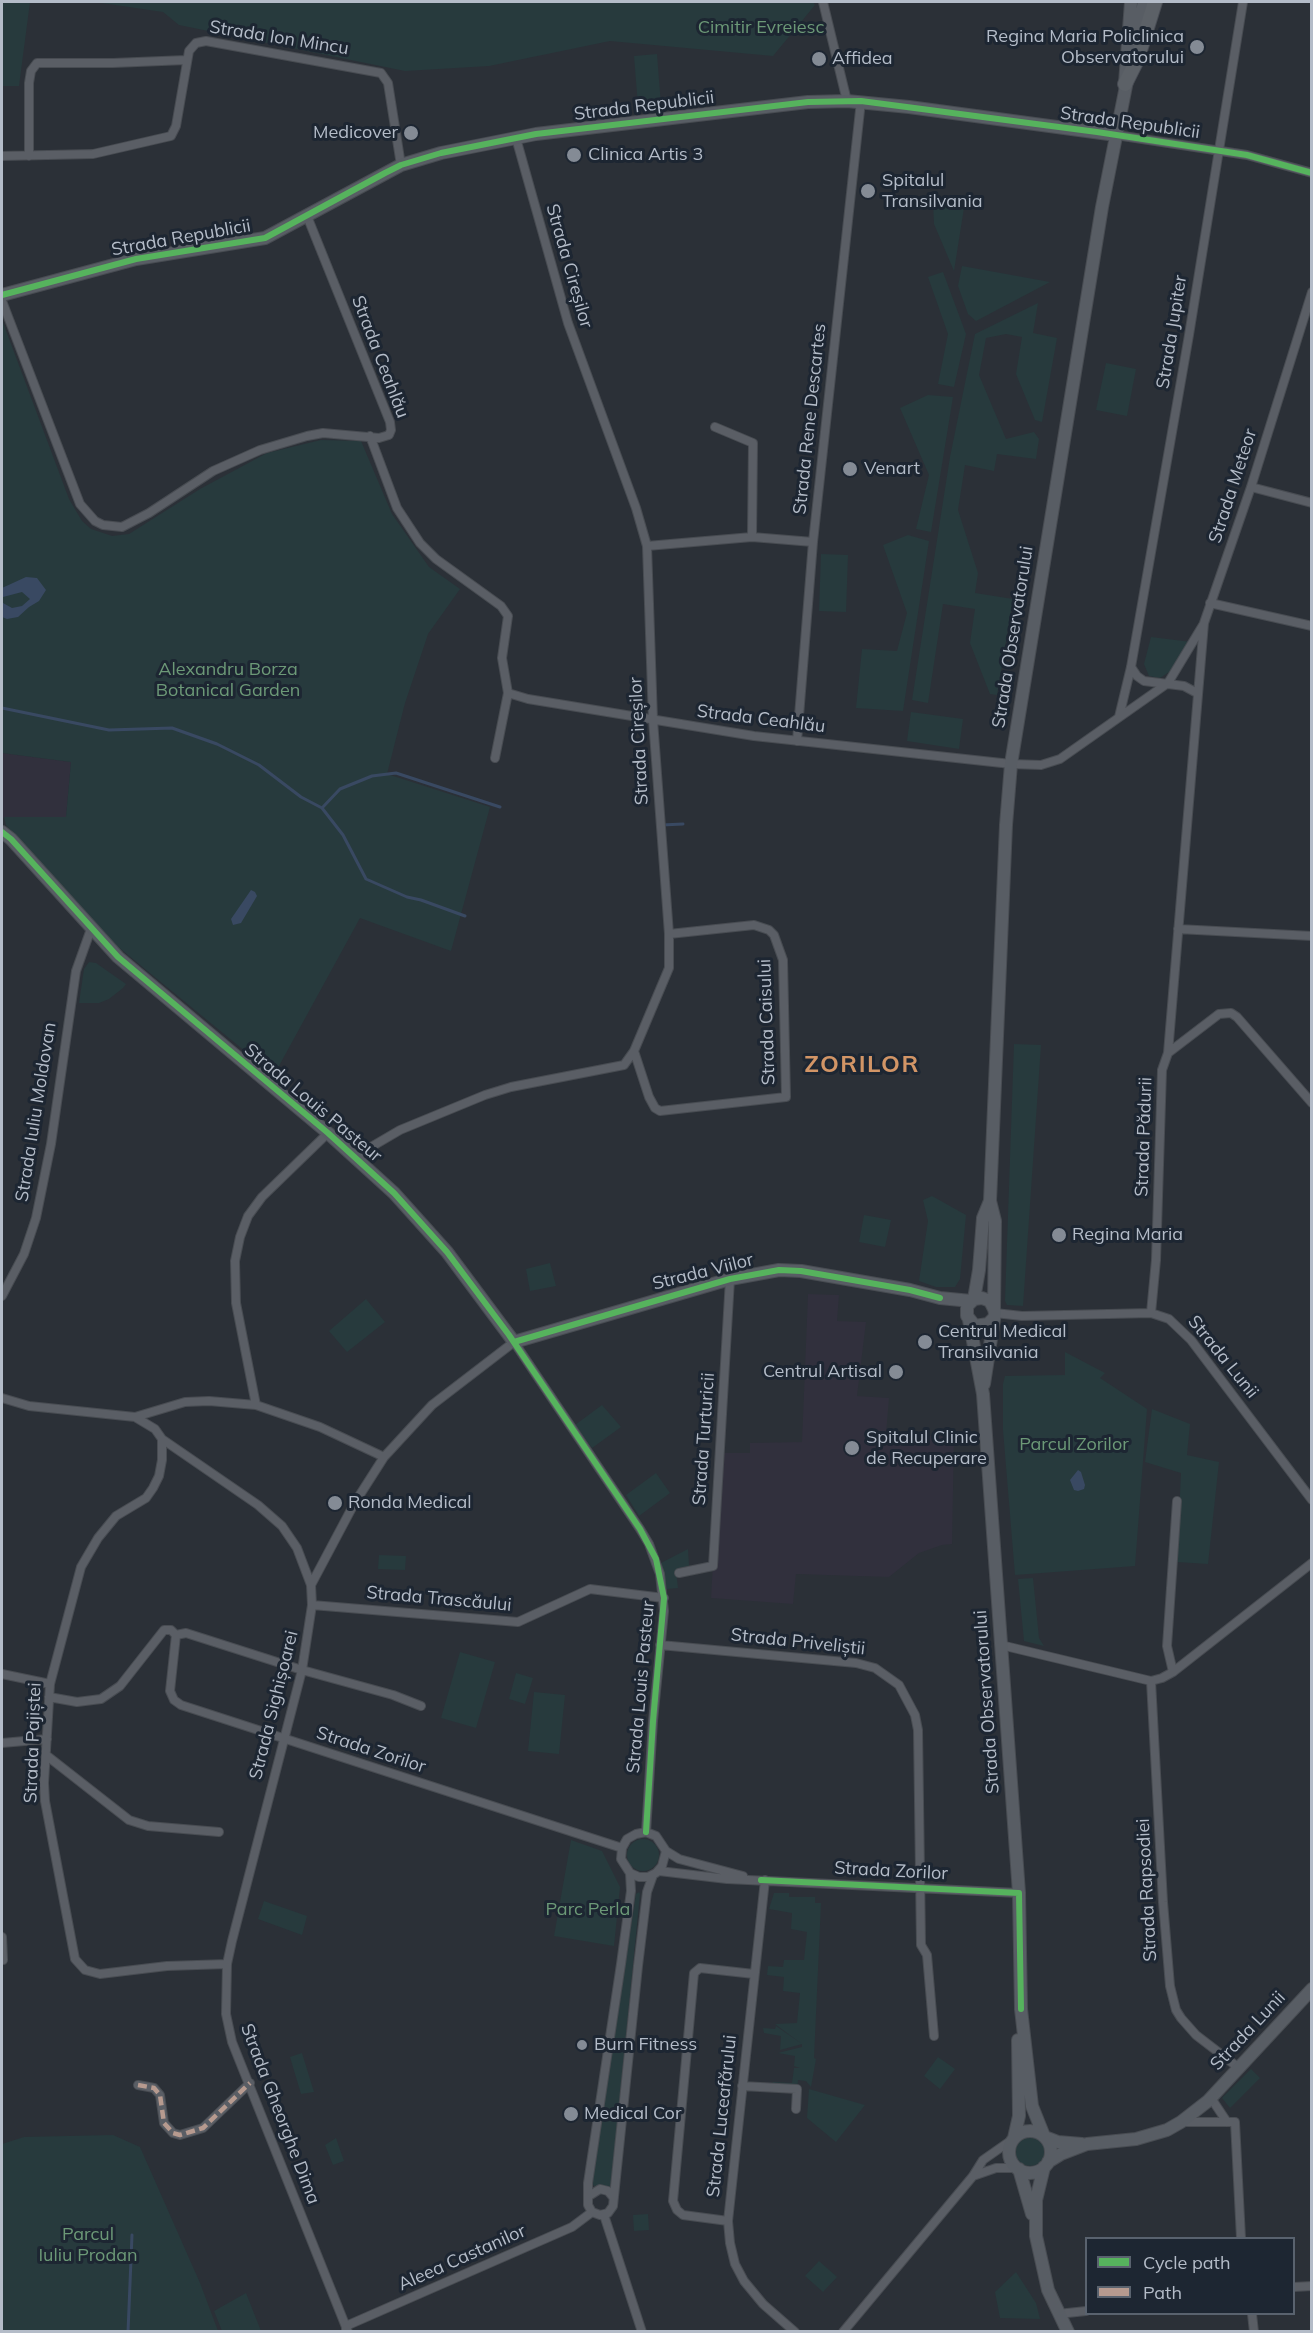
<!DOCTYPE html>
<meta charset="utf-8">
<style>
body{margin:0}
#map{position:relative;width:1313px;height:2333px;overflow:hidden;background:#2b3037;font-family:Mulish,sans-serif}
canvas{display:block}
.frame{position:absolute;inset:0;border:3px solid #b4bcc8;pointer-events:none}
.legend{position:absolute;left:1085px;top:2237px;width:210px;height:78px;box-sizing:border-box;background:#1d2632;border:2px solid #59626e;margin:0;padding:8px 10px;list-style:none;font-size:18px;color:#b4bcc8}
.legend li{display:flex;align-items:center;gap:12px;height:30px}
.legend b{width:30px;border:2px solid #59626e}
</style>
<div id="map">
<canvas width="1313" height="2333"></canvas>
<div class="frame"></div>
<ul class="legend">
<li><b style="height:8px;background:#56b35d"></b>Cycle path</li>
<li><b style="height:8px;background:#b69a8f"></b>Path</li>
</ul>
</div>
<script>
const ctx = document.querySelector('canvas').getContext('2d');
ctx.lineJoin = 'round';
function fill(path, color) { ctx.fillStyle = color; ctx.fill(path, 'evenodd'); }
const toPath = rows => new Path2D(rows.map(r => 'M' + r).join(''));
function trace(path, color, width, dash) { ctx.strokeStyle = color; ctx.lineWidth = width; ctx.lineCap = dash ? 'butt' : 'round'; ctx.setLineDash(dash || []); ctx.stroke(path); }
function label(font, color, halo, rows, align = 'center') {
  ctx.font = font + ' Mulish,sans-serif'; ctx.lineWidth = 6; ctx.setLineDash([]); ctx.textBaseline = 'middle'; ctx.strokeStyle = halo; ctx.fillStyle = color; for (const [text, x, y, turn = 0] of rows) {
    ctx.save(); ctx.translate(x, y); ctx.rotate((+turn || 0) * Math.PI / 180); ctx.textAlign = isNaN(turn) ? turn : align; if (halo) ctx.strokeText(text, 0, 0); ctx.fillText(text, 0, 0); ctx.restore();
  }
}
const medical = toPath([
 [2,753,71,762,66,817,2,818],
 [808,1294,839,1295,837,1321,866,1322,857,1396,889,1398,886,1434,954,1437,952,1544,942,1545,919,1553,889,1577,796,1574,793,1604,711,1598,719,1453,750,1453,750,1443,802,1442]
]);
const green = toPath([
 [2,2,30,2,19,86,2,86],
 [95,2,813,2,815,5,773,56,610,41,489,66,405,71,179,25,163,12],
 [657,54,661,105,638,106,634,56],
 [933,201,964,208,954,271,934,224],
 [962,266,1050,282,976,321,968,314,958,286],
 [943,272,966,334,954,387,938,384,948,334,928,277],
 [1038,303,1033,333,1057,338,1042,422,1035,420,1016,374,1022,337,1006,334,986,338,979,375,1006,439,1034,432,1039,439,1036,459,997,454,994,471,965,465,958,510,978,573,975,593,1013,599,997,695,990,694,970,643,975,609,943,604,928,703,912,700,950,457,975,334],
 [2,320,69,499,82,521,91,529,112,536,129,534,200,489,267,453,321,440,361,441,392,514,429,567,460,589,428,634,405,703,387,774,490,807,451,951,360,918,274,1075,117,946,6,825,4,817,66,817,71,762,2,753],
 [1106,363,1136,369,1127,416,1096,410],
 [928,395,953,397,931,532,916,529,929,475,900,408],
 [908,535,929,541,903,711,856,708,862,649,897,651,907,613,883,545],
 [821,554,848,555,846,612,819,611],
 [1151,637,1191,642,1172,670,1160,678,1149,676,1144,664],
 [911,712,963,719,959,749,907,741],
 [89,962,96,963,126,984,123,988,109,999,99,1003,79,1003,84,969],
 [1014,1044,1041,1045,1023,1306,1007,1305,1005,1301],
 [932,1196,966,1215,960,1279,955,1287,936,1287,919,1281,928,1221,923,1200],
 [864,1215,891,1220,885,1247,859,1242],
 [550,1263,556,1286,530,1291,526,1269],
 [366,1299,385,1322,347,1352,329,1331],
 [1065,1352,1105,1373,1100,1378,1147,1409,1135,1566,1015,1575,1003,1430,1003,1384,1005,1376,1065,1375],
 [602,1405,621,1427,592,1448,575,1425],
 [1152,1409,1190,1424,1187,1455,1219,1462,1208,1564,1177,1562,1181,1473,1145,1462],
 [656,1473,670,1493,639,1516,626,1495],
 [688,1549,689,1566,679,1568,676,1571,678,1588,667,1589,661,1563],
 [379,1555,406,1556,405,1570,378,1569],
 [1033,1578,1039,1638,1044,1646,1024,1641,1018,1579],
 [460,1652,495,1662,476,1728,441,1718],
 [516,1673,533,1678,525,1704,509,1699],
 [534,1692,565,1695,559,1754,528,1751],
 '627 1855a16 16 0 1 1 32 0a16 16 0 1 1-32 0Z',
 [571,1840,602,1851,620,1887,614,1946,554,1936],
 [639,1892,640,1894,611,2185,609,2187,594,2186,592,2183,636,1894],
 [774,1893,789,1893,789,1897,815,1897,815,1903,821,1903,814,2058,816,2059,811,2087,806,2081,798,2080,797,2088,773,2087,773,2082,792,2083,794,2068,800,2068,794,2066,795,2056,778,2053,802,2047,802,2044,780,2050,781,2036,764,2033,763,2028,775,2029,776,2026,802,2044,775,2024,797,2023,800,1993,783,1991,784,1977,767,1975,768,1966,783,1967,784,1960,804,1960,807,1932,791,1929,792,1913,769,1909],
 [264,1901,307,1916,302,1935,258,1919],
 [302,2053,314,2092,301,2094,290,2057],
 [938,2057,955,2069,940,2089,924,2076],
 [1251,2069,1260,2078,1230,2108,1222,2098],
 [809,2089,865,2105,836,2142,807,2118],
 [113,2135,140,2147,200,2283,218,2331,2,2331,2,2144,24,2137],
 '1015 2151a15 15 0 1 1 30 0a15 15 0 1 1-30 0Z',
 [336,2138,344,2161,333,2165,325,2145],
 [648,2214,649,2230,634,2231,633,2215],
 [819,2261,837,2277,823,2292,805,2276],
 [1016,2272,1036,2303,1040,2319,1000,2318,995,2292],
 [246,2293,261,2331,222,2331,214,2311]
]);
const water = toPath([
 [26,577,37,578,46,590,39,601,29,607,18,617,7,619,2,617,2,588],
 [22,592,30,599,22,606,12,608,3,603,3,597],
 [251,890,255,892,257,896,241,923,233,925,231,919],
 [1078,1470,1081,1472,1085,1485,1084,1489,1078,1491,1074,1490,1070,1480]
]);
const stream = toPath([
 [2,708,109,730,172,728,217,744,259,765,301,797,322,808,343,835,366,879,407,897,421,900,465,916],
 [322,808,340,789,372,776,396,773,500,807],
 [662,825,683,824],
 [128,2332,132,2235]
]);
const street = toPath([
 [823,2,847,101],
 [1116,135,1247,155,1312,173],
 [2,156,93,154,171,136,176,126,189,51,196,43,206,41,381,73,388,83,401,165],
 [29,156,29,83,31,71,37,63,113,63,186,60],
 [2,301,80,504,95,521,103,525,122,527,149,513,213,471,260,450,307,436,323,433,379,438,389,435,391,430,390,422,307,216],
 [715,427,753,443,752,537],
 [370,436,397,508,420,543,436,559,501,606,508,616,502,658,508,693,495,758],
 [1251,487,1312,503],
 [647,546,752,537,813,542],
 [1210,603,1312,626],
 [1131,667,1137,676,1144,681,1184,686,1197,693],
 [508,693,528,699,754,736,1011,764,1041,765,1060,759,1168,683,1203,625],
 [1119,717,1131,667,1189,335,1243,2],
 [797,741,813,542,861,101],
 [1178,929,1312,936],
 [634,1051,649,1097,655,1108,660,1111,786,1097,783,960,774,935,769,930,754,925,669,934],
 [1168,1053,1204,623,1251,487,1312,292],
 [354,1157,400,1130,485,1095,511,1087,624,1065,634,1051,669,968,669,934,653,720,647,546,636,508,568,323,516,138],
 [2,1296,24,1254,36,1218,51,1144,76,971,91,929],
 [995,1313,1022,1316,1151,1313,1169,1319,1191,1340,1312,1500],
 [1151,1313,1156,1260,1162,1070,1168,1053,1219,1014,1231,1013,1237,1017,1312,1103],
 [2,1398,29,1406,135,1417,155,1429,162,1439,162,1460,159,1476,153,1488,146,1498,116,1516,98,1538,81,1567,50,1684,44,1783,45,1801,75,1959,85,1970,100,1974,167,1966,227,1964],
 [256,1405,236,1303,235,1261,240,1237,248,1216,262,1197,328,1133],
 [135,1417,185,1402,209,1401,256,1405,320,1427,384,1457],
 [162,1439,258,1505,282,1526,297,1548,311,1585,312,1605,302,1670,232,1941,227,1964,226,2014,232,2042,348,2332],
 [679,1573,713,1566,730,1279],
 [311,1585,354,1504,384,1457,432,1405,514,1342,640,1529,649,1544,660,1574,664,1611,653,1721,646,1832],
 [312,1605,518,1622,590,1589,664,1598],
 [176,1635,170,1691,174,1700,181,1705,622,1848],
 [176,1635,186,1633,302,1670,393,1695,421,1706],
 [660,1645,856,1663,875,1668,899,1685,915,1715,918,1730,921,1945,927,1955,934,2036],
 [1001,1645,1151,1681,1162,1678,1173,1672,1312,1563],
 [1173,1672,1167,1646,1177,1501],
 [2,1674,50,1684],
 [1151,1681,1163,1902,1170,1986,1176,2010,1181,2018,1196,2035,1239,2068],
 [49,1697,77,1702,101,1699,120,1686,164,1630,171,1630,176,1635],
 [2,1743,47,1739],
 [46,1755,129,1820,148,1826,219,1832],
 [666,1851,662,1866,656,1873,648,1877,639,1877,630,1873,621,1859,622,1848,627,1839,636,1834,646,1832,656,1836,666,1851,679,1859,743,1876],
 [659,1871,727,1879,1019,1893],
 [630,1873,631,1891,621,1964,588,2183,588,2205,592,2212,600,2215,608,2213,613,2206,638,1966,647,1892,653,1875],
 [765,1880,728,2221,730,2243,735,2264,744,2281,763,2304,795,2332],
 [2,1937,3,1960],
 [138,2085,154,2088,160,2095,164,2123,173,2133,180,2135,203,2128,250,2083],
 [742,2086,797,2089,796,2109],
 [1211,2098,1227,2122],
 [1181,2122,1235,2122,1241,2238],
 [973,2176,996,2168,1017,2168],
 [589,2196,600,2189,608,2191,613,2197],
 [604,2215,642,2332],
 [728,2221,683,2215,677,2210,673,2201,694,1973,700,1968,754,1974],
 [1294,2287,1312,2286],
 [1058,2314,1086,2311],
 [1252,2314,1254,2332],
 [346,2330,346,2326,572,2227,592,2212],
 [843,2332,973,2176,983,2160,1013,2139]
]);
const secondary = toPath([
 [1134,51,1144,2],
 [1125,83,1131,2],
 [2,295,136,259,265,238,401,165,441,153,536,134,808,102,847,101,909,107,1116,135],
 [2,832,11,839,118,957,328,1133,394,1193,447,1252,514,1342,730,1279,779,1270,801,1271,910,1290,940,1298,971,1301],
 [974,1299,979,1270,983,1218,990,1201],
 [994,1309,995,1221,990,1201,1006,825,1011,764,1102,207,1128,76],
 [969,1320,983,1394,1019,1893,1021,2009,1032,2106,1044,2136],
 [984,1384,995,1313,994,1309,990,1301,982,1298,974,1299,967,1306,967,1316,975,1326,988,1324,994,1318],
 '1009 2152a21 21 0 1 1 42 0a21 21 0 1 1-42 0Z',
 [1045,2137,1058,2142,1082,2144],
 [1014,2138,1019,2116,1018,2040],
 [1048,2162,1061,2154,1087,2144,1136,2139,1167,2130,1181,2122,1208,2101,1312,1989],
 [1044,2167,1036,2200,1036,2236,1048,2290,1068,2332],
 [1019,2169,1032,2214]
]);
const primary = toPath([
 [1125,84,1137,60,1155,2]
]);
const quiet = toPath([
 [138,2085,154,2088,160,2095,164,2123,173,2133,180,2135,203,2128,250,2083]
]);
const cycleway = toPath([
 [2,295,136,259,265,238,385,173,401,165,441,153,536,134,808,102,861,101,1097,132,1247,155,1312,173],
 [2,832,11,839,118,957,328,1133,394,1193,447,1252,509,1335,640,1529,656,1559,664,1598,653,1721,646,1832],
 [514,1342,730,1279,779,1270,801,1271,910,1290,940,1298],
 [761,1880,1019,1893,1021,2009]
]);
const markers = [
 [1197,47,8,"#848b95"],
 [819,59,8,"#848b95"],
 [411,133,8,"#848b95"],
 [574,155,8,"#848b95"],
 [868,191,8,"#848b95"],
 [850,469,8,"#848b95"],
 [1059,1235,8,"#848b95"],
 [925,1342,8,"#848b95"],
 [896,1372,8,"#848b95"],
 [852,1448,8,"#848b95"],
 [335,1503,8,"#848b95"],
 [582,2045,6,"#848b95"],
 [571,2114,8,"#848b95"]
];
const parkNames = [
 ["Cimitir Evreiesc",761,28],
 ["Alexandru Borza",228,670],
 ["Botanical Garden",228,691],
 ["Parcul Zorilor",1074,1445],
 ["Parc Perla",588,1910],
 ["Parcul",88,2235],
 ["Iuliu Prodan",88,2256]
];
const poiNames = [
 ["Regina Maria Policlinica",1184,37,"right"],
 ["Observatorului",1184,58,"right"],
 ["Affidea",832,59],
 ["Medicover",398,133,"right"],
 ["Clinica Artis 3",588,155],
 ["Spitalul",882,181],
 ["Transilvania",882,202],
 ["Venart",864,469],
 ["Regina Maria",1072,1235],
 ["Centrul Medical",938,1332],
 ["Transilvania",938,1353],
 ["Centrul Artisal",882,1372,"right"],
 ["Spitalul Clinic",866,1438],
 ["de Recuperare",866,1459],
 ["Ronda Medical",348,1503],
 ["Burn Fitness",594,2045],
 ["Medical Cor",584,2114]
];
const streetNames = [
 ["Strada Ion Mincu",279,38,9],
 ["Strada Republicii",644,106,-7],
 ["Strada Republicii",1130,123,8],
 ["Strada Republicii",181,238,-10],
 ["Strada Cireșilor",569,266,74],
 ["Strada Jupiter",1172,332,-81],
 ["Strada Ceahlău",380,357,69],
 ["Strada Rene Descartes",810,419,-84],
 ["Strada Meteor",1233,486,-72],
 ["Strada Observatorului",1013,637,-81],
 ["Strada Ceahlău",761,719,7],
 ["Strada Cireșilor",639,741,-93],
 ["Strada Caisului",767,1022,-92],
 ["Strada Louis Pasteur",313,1103,40],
 ["Strada Iuliu Moldovan",36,1112,-81],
 ["Strada Pădurii",1144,1137,-88],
 ["Strada Viilor",703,1272,-14],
 ["Strada Lunii",1223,1357,51],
 ["Strada Turturicii",704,1439,-86],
 ["Strada Trascăului",439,1599,5],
 ["Strada Priveliștii",798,1642,6],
 ["Strada Louis Pasteur",641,1687,-85],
 ["Strada Observatorului",987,1702,-94],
 ["Strada Sighișoarei",274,1705,-76],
 ["Strada Pajiștei",33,1743,-88],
 ["Strada Zorilor",371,1750,18],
 ["Strada Zorilor",891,1871,3],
 ["Strada Rapsodiei",1147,1890,-93],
 ["Strada Lunii",1248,2031,-47],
 ["Strada Gheorghe Dima",280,2114,69],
 ["Strada Luceafărului",722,2116,-84],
 ["Aleea Castanilor",462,2258,-24]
];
const districtNames = [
 ["ZORILOR",862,1065]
];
fill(medical, '#31303d');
fill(green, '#273a3d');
fill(water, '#394962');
trace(stream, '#394962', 3);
trace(street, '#484c52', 10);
trace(secondary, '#484c52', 14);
trace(primary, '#484c54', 16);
trace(street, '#5a5e65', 8);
trace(secondary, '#585d64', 12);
trace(primary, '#5c6167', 14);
trace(quiet, '#b69a8f', 4.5, [9, 4.5]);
trace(cycleway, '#56b35d', 6);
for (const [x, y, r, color] of markers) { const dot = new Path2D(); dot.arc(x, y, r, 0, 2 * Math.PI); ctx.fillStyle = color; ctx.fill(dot); trace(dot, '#1d2632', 2); }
label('18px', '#6c9977', '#1d2632', parkNames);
label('18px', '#b4bcc8', '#1d2632', poiNames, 'left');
label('18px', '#b4bcc8', '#1d2632', streetNames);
ctx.letterSpacing = '1.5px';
label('bold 24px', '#d29566', '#1d2632', districtNames);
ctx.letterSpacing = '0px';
</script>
